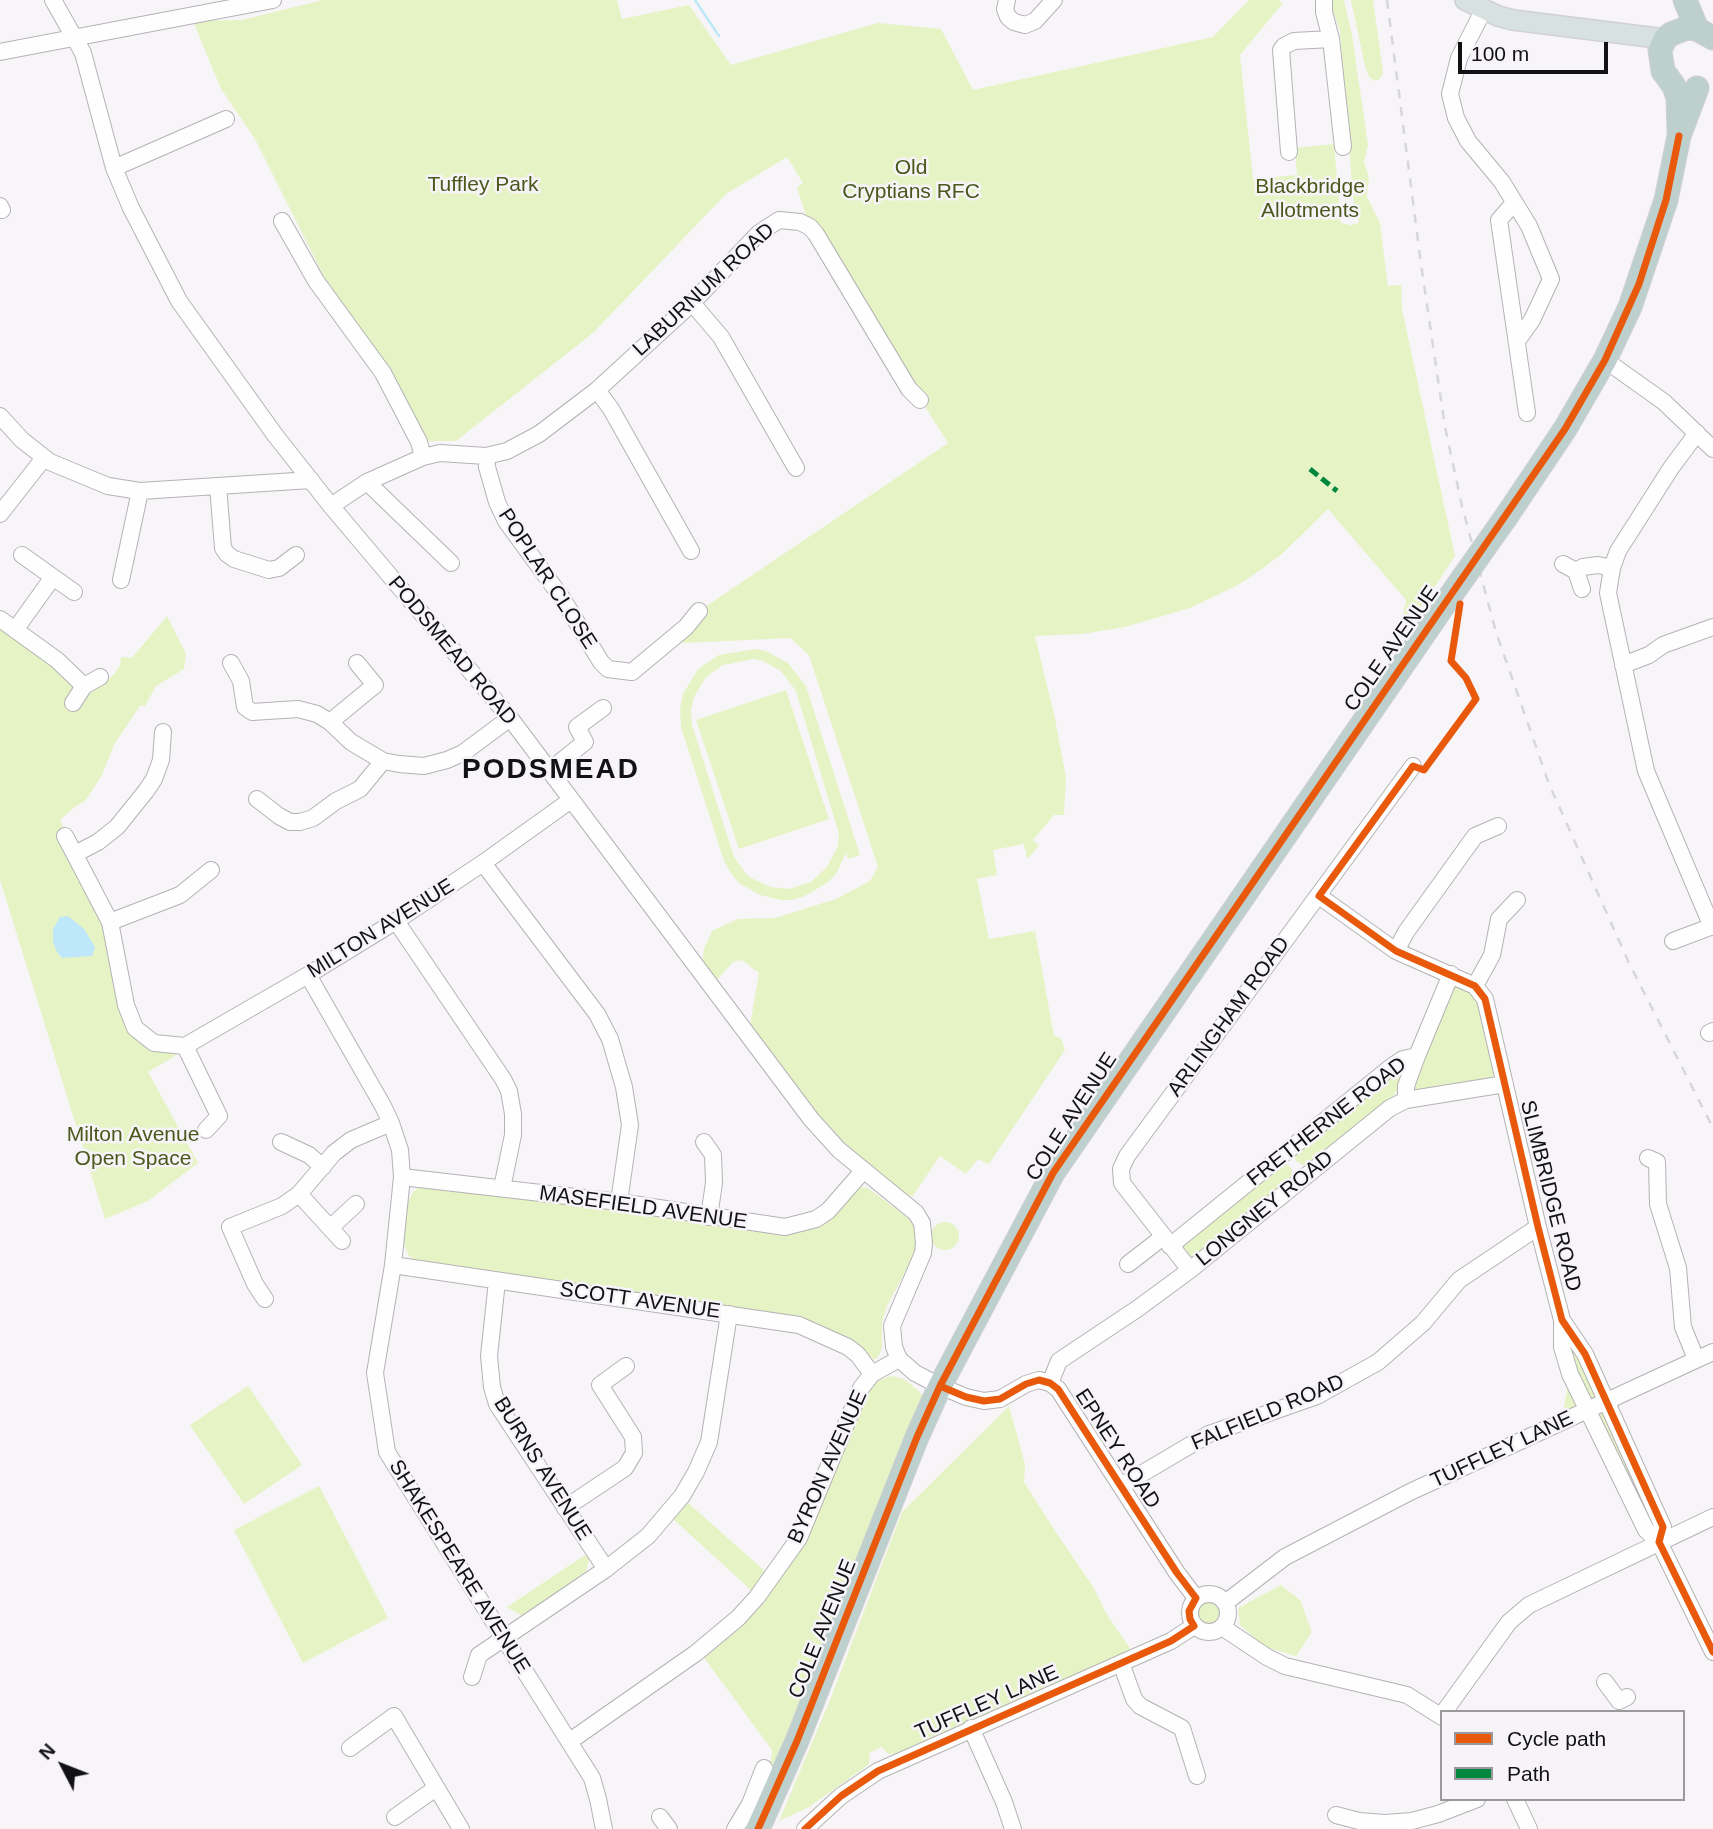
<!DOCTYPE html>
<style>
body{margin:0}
#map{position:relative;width:1713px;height:1829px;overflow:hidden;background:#f7f5f8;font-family:Arial,sans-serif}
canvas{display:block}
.legend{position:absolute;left:1440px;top:1710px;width:245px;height:91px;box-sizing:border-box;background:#f7f4f9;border:2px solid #9b999d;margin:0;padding:9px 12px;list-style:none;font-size:21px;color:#121113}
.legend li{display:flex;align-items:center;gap:14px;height:35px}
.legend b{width:35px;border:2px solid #9b999d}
.north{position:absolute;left:28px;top:1731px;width:70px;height:70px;-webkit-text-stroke:5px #f7f4f9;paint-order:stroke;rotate:312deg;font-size:19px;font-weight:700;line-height:28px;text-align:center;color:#121113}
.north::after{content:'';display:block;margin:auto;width:24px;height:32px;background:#121113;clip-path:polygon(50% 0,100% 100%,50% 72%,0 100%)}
.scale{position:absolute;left:1458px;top:42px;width:150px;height:32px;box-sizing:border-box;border:4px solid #121113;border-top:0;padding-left:9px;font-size:21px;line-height:24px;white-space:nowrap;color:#121113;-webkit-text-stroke:5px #f7f4f9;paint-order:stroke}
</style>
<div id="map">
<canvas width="1713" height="1829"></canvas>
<ul class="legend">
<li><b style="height:9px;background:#e8590c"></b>Cycle path</li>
<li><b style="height:9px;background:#00873e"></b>Path</li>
</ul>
<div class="north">N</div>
<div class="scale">100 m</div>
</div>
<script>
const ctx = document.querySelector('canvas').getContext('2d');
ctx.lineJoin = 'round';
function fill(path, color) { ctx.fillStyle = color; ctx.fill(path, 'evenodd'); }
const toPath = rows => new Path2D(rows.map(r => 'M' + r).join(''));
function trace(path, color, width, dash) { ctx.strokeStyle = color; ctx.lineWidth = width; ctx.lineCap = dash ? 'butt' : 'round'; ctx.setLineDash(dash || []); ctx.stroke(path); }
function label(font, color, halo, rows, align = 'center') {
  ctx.font = font + ' Arial,sans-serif'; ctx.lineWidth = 5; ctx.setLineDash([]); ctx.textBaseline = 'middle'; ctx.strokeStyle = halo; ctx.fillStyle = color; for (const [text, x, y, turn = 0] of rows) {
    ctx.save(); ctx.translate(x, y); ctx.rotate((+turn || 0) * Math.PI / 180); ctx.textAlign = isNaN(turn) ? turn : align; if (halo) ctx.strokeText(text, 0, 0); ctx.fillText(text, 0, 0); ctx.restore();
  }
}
const green = toPath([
 [323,0,617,0,622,19,689,5,731,65,878,23,941,29,973,90,1213,37,1249,0,1279,0,1283,3,1240,55,1253,179,1297,175,1295,148,1334,144,1341,223,1351,225,1359,223,1353,198,1340,31,1333,11,1332,0,1344,0,1352,35,1368,145,1364,162,1369,177,1367,197,1380,223,1388,286,1401,285,1402,309,1455,556,1422,606,1401,625,1406,600,1328,509,1283,553,1262,569,1238,585,1190,608,1125,627,1082,634,1035,636,1054,714,1066,777,1064,815,1054,815,1033,840,1039,846,1027,859,1024,844,993,850,997,875,977,879,989,939,1035,931,1054,1036,1061,1038,1065,1050,989,1164,978,1159,966,1174,940,1156,912,1197,905,1193,871,1167,842,1141,805,1099,750,1025,759,973,742,960,733,962,716,981,702,963,704,949,712,931,738,919,775,918,836,899,870,881,878,867,809,655,790,638,683,643,669,638,699,611,948,443,816,234,806,216,797,187,803,183,787,157,726,194,593,333,456,441,427,441,388,369,324,277,255,139,221,89,193,21,242,20],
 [1351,0,1373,0,1383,72,1380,79,1374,81,1368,75,1364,62],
 [167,616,186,654,184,669,156,686,145,706,140,706,115,743,101,777,85,801,76,806,60,820,103,921,108,952,125,1023,156,1050,177,1055,148,1072,198,1163,148,1201,105,1219,0,880,0,628,57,669,84,695,88,695,105,679,109,679,115,673,120,665,121,657,132,658],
 [755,649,766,651,788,663,806,686,860,855,848,859,846,853,836,874,827,883,803,897,791,900,781,900,760,895,739,883,731,873,724,861,681,727,680,709,683,694,698,669,719,655],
 [754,659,763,661,781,671,796,691,839,834,838,846,827,867,811,882,789,889,771,887,755,880,747,875,734,857,692,725,691,710,694,697,706,677,723,665],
 [786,690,829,819,739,849,696,720],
 [1455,987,1466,988,1477,994,1497,1070,1488,1082,1417,1092,1412,1087,1446,994],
 [1404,1068,1405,1074,1402,1084,1386,1105,1308,1166,1303,1165,1296,1161,1294,1154,1388,1074],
 [1285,1161,1292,1170,1291,1182,1191,1259,1186,1258,1180,1245],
 [425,1183,788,1233,859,1187,868,1188,908,1218,914,1226,917,1239,915,1250,906,1270,886,1308,882,1323,882,1349,878,1357,874,1360,854,1343,418,1262,409,1256,405,1247,403,1238,406,1206,413,1192],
 '931 1236a14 14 0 1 1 28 0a14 14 0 1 1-28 0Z',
 [1562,1320,1663,1527,1659,1542,1589,1410,1561,1423,1570,1374],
 [891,1376,904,1379,920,1392,924,1400,750,1829,739,1829,771,1760,772,1750,702,1655,748,1616,771,1592,788,1568,810,1529,863,1397,875,1382],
 [248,1386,302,1465,244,1504,190,1425],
 [1009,1406,1025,1464,1024,1482,1055,1531,1094,1588,1106,1613,1131,1650,894,1754,888,1754,882,1747,869,1753,870,1760,868,1765,809,1807,779,1821,830,1700,902,1512],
 [319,1486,388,1618,303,1663,234,1530],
 [686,1501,766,1572,752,1591,672,1518],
 [588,1553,590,1555,586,1571,543,1602,522,1616,507,1607],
 [1281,1585,1300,1600,1312,1632,1296,1656,1265,1647,1240,1625,1238,1608],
 '1195 1612a13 13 0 1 1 26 0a13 13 0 1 1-26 0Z'
]);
const water = toPath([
 [68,916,84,929,95,947,92,956,62,958,57,952,53,942,53,929,60,917]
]);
const stream = toPath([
 [695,0,719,36]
]);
const minor = toPath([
 [53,0,83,53,114,168,131,208,179,301,275,435,331,506,510,718,811,1119,839,1150,916,1213,922,1223,924,1243,923,1253,892,1326,894,1347,899,1359,915,1373,940,1386,966,1397,984,1401,1000,1399,1026,1384,1039,1380,1050,1383,1058,1389,1177,1573,1196,1598],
 [1007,0,1005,9,1008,17,1014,22,1025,25,1035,21,1054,0],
 [1324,0,1324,12,1331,39,1343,147],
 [1484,9,1459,58,1450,94,1456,118,1468,141,1502,182,1529,226,1551,279,1532,320,1517,341],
 [0,52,273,0],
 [1289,152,1281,50,1284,46,1294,41,1331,39],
 [114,168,226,119],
 [1514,203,1499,220,1527,413],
 [0,206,2,210],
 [282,221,316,281,383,373,419,442,423,457,367,482,331,506],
 [692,303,721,337,796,468],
 [1605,360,1664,402,1713,449],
 [597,390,611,409,691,551],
 [0,416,22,440,50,462,108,486,140,491,311,480],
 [1697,433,1671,468,1618,551,1612,568,1608,593,1646,771,1712,927],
 [486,456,487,467,497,502,506,521,562,598,601,662,608,669,632,672,686,627,699,611],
 [423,457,440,453,486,456,507,451,539,434,597,390,692,303,759,233,779,220,800,222,810,227,816,234,909,389,920,400],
 [367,482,451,563],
 [218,486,223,548,227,554,234,559,269,570,279,568,296,555],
 [0,514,44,458],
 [22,555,74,592],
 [1563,564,1576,571,1582,589],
 [1576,571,1583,567,1598,565,1612,568],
 [121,580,140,491],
 [0,619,57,660,84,686,100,677],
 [15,630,53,577],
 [231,663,241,681,245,707,252,712,298,709,317,714,330,722,351,742,383,761,399,764,424,766,447,760,463,753,510,718],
 [1623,665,1649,655,1663,645,1713,627],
 [73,703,84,686],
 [330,722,375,685,357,663],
 [549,771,585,742,577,727,603,708],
 [257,799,279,816,290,822,300,822,313,818,336,801,360,789,383,761],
 [65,836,110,922,126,1005,135,1028,154,1043,185,1046,308,975,396,921,483,863,571,800],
 [75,854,98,842,117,827,146,791,154,779,161,760,163,732],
 [483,863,597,1014,610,1039,624,1087,630,1125,619,1202],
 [1319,896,1396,951,1475,986,1485,999,1538,1227,1562,1320,1562,1347,1570,1374,1646,1530,1659,1542,1713,1652],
 [396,921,503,1079,509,1091,513,1114,513,1135,502,1188],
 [110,922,180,895,211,870],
 [1673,941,1713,926],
 [1396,951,1406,932,1475,836,1498,826],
 [308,975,383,1106,391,1123,400,1150,402,1177,393,1265,375,1373,387,1452,592,1778,598,1799,604,1829],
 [1475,986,1492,955,1499,919,1517,900],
 [1709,1033,1713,1031],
 [185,1046,219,1116,206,1130],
 [1406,1100,1406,1086,1417,1056],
 [281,1142,309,1155,323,1167],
 [704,1142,713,1155,714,1183,709,1217],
 [1648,1158,1657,1162,1658,1204,1678,1268,1683,1327,1696,1359],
 [402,1177,619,1202,785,1227,816,1219,828,1211,863,1171],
 [299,1194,342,1241],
 [330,1228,356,1204],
 [1170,1246,1391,1067,1403,1059,1417,1056,1451,974],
 [1128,1264,1163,1237],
 [393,1265,799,1325,848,1347,858,1355,872,1374],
 [1190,1270,1122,1183,1121,1169,1127,1156,1413,766],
 [497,1281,489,1356,492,1387,497,1404,606,1569],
 [265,1299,255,1284,230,1227,282,1206,299,1194,334,1153,351,1140,391,1123],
 [1562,1320,1585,1354,1663,1527,1659,1542],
 [1050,1383,1059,1361,1137,1309,1190,1270,1390,1108,1406,1100,1505,1084],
 [1121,1486,1209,1434,1317,1396,1378,1362,1423,1323,1459,1280,1538,1227],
 [565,1508,625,1468,634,1453,633,1437,600,1385,626,1366],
 '1190 1613a19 19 0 1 1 38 0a19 19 0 1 1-38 0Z',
 [1225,1603,1285,1557,1410,1492,1713,1352],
 [1222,1627,1267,1657,1285,1666,1407,1695,1442,1717],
 [1121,1663,1134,1699,1140,1706,1182,1728,1197,1776],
 [472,1677,479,1655,606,1569,648,1536,682,1496,696,1472,709,1442,729,1314],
 [1605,1682,1619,1701,1627,1697],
 [1444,1712,1509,1622,1529,1605,1713,1517],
 [971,1728,1004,1802,1013,1829],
 [570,1741,696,1653,738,1618,757,1597,799,1538,861,1388,872,1374,899,1359],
 [350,1748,394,1716,461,1829],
 [1515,1799,1529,1829],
 [1336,1815,1359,1821,1385,1823,1412,1821,1438,1814,1477,1799],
 [395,1817,436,1788],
 [660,1817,669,1829],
 [735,1829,750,1804,764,1768],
 [805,1829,841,1796,878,1771,1171,1641,1194,1626]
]);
const major = toPath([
 [1465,0,1498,16,1513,20,1665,39]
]);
const highway = toPath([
 [1685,0,1697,29],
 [1679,130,1678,98,1674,86,1663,71,1660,50,1665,39,1671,34,1687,28,1697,29,1713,38],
 [1506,517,1565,429,1605,360,1630,307,1666,200,1679,136,1697,88],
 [758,1829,797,1741,917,1437,940,1386,1053,1173,1444,605]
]);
const rail = toPath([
 [1387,0,1421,264,1445,427,1462,506,1496,632,1549,784,1629,963,1713,1128]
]);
const highwayBridge = toPath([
 [1444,605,1506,517]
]);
const quiet = toPath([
 [1310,469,1337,491]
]);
const cycleway = toPath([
 [1460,604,1451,661,1466,678,1476,699,1424,770,1413,766,1319,896,1396,951,1475,986,1485,999,1538,1227,1562,1320,1585,1354,1663,1527,1659,1542,1713,1652],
 [758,1829,797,1741,917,1437,940,1386,1053,1173,1565,429,1605,360,1639,284,1666,200,1679,136],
 [805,1829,841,1796,878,1771,1171,1641,1194,1626,1190,1619,1189,1611,1196,1598,1177,1573,1058,1389,1050,1383,1039,1380,1026,1384,1000,1399,984,1401,966,1397,940,1386]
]);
const parkNames = [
 ["Old",911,168],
 ["Cryptians RFC",911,192],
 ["Tuffley Park",483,185],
 ["Blackbridge",1310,187],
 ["Allotments",1310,211],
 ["Milton Avenue",133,1135],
 ["Open Space",133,1159]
];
const streetNames = [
 ["LABURNUM ROAD",704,290,-43],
 ["POPLAR CLOSE",547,579,57],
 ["COLE AVENUE",1392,649,-55],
 ["PODSMEAD ROAD",452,651,50],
 ["MILTON AVENUE",381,929,-32],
 ["ARLINGHAM ROAD",1229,1017,-54],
 ["COLE AVENUE",1072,1117,-57],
 ["FRETHERNE ROAD",1327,1122,-38],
 ["SLIMBRIDGE ROAD",1550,1196,76],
 ["MASEFIELD AVENUE",643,1208,8],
 ["LONGNEY ROAD",1265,1209,-39],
 ["SCOTT AVENUE",640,1301,8],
 ["FALFIELD ROAD",1268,1413,-23],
 ["EPNEY ROAD",1117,1449,57],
 ["TUFFLEY LANE",1502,1450,-25],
 ["BYRON AVENUE",828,1467,-66],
 ["BURNS AVENUE",542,1469,58],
 ["SHAKESPEARE AVENUE",459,1567,58],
 ["COLE AVENUE",823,1629,-68],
 ["TUFFLEY LANE",987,1703,-24]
];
const districtNames = [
 ["PODSMEAD",551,770]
];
fill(green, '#e6f4c5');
fill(water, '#bfe7fa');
trace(stream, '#bfe7fa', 2.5);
trace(minor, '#b4b2b5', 18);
trace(major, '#d1d0d2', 22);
trace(highway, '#d1d0d2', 25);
trace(minor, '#fefefe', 16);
trace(major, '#d7e2e0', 19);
trace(highway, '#bdd0cd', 23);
trace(rail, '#d7d6d8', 2.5, [9, 9]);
trace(highwayBridge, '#d1d0d2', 25, []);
trace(highwayBridge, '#bdd0cd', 23);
trace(quiet, '#00873e', 5, [10, 5]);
trace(cycleway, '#e8590c', 7);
label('21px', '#4a591b', '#f7f4f9', parkNames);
label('21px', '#121113', '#f7f4f9', streetNames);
ctx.letterSpacing = '2px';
label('bold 28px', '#121113', '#f7f4f9', districtNames);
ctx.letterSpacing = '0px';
</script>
